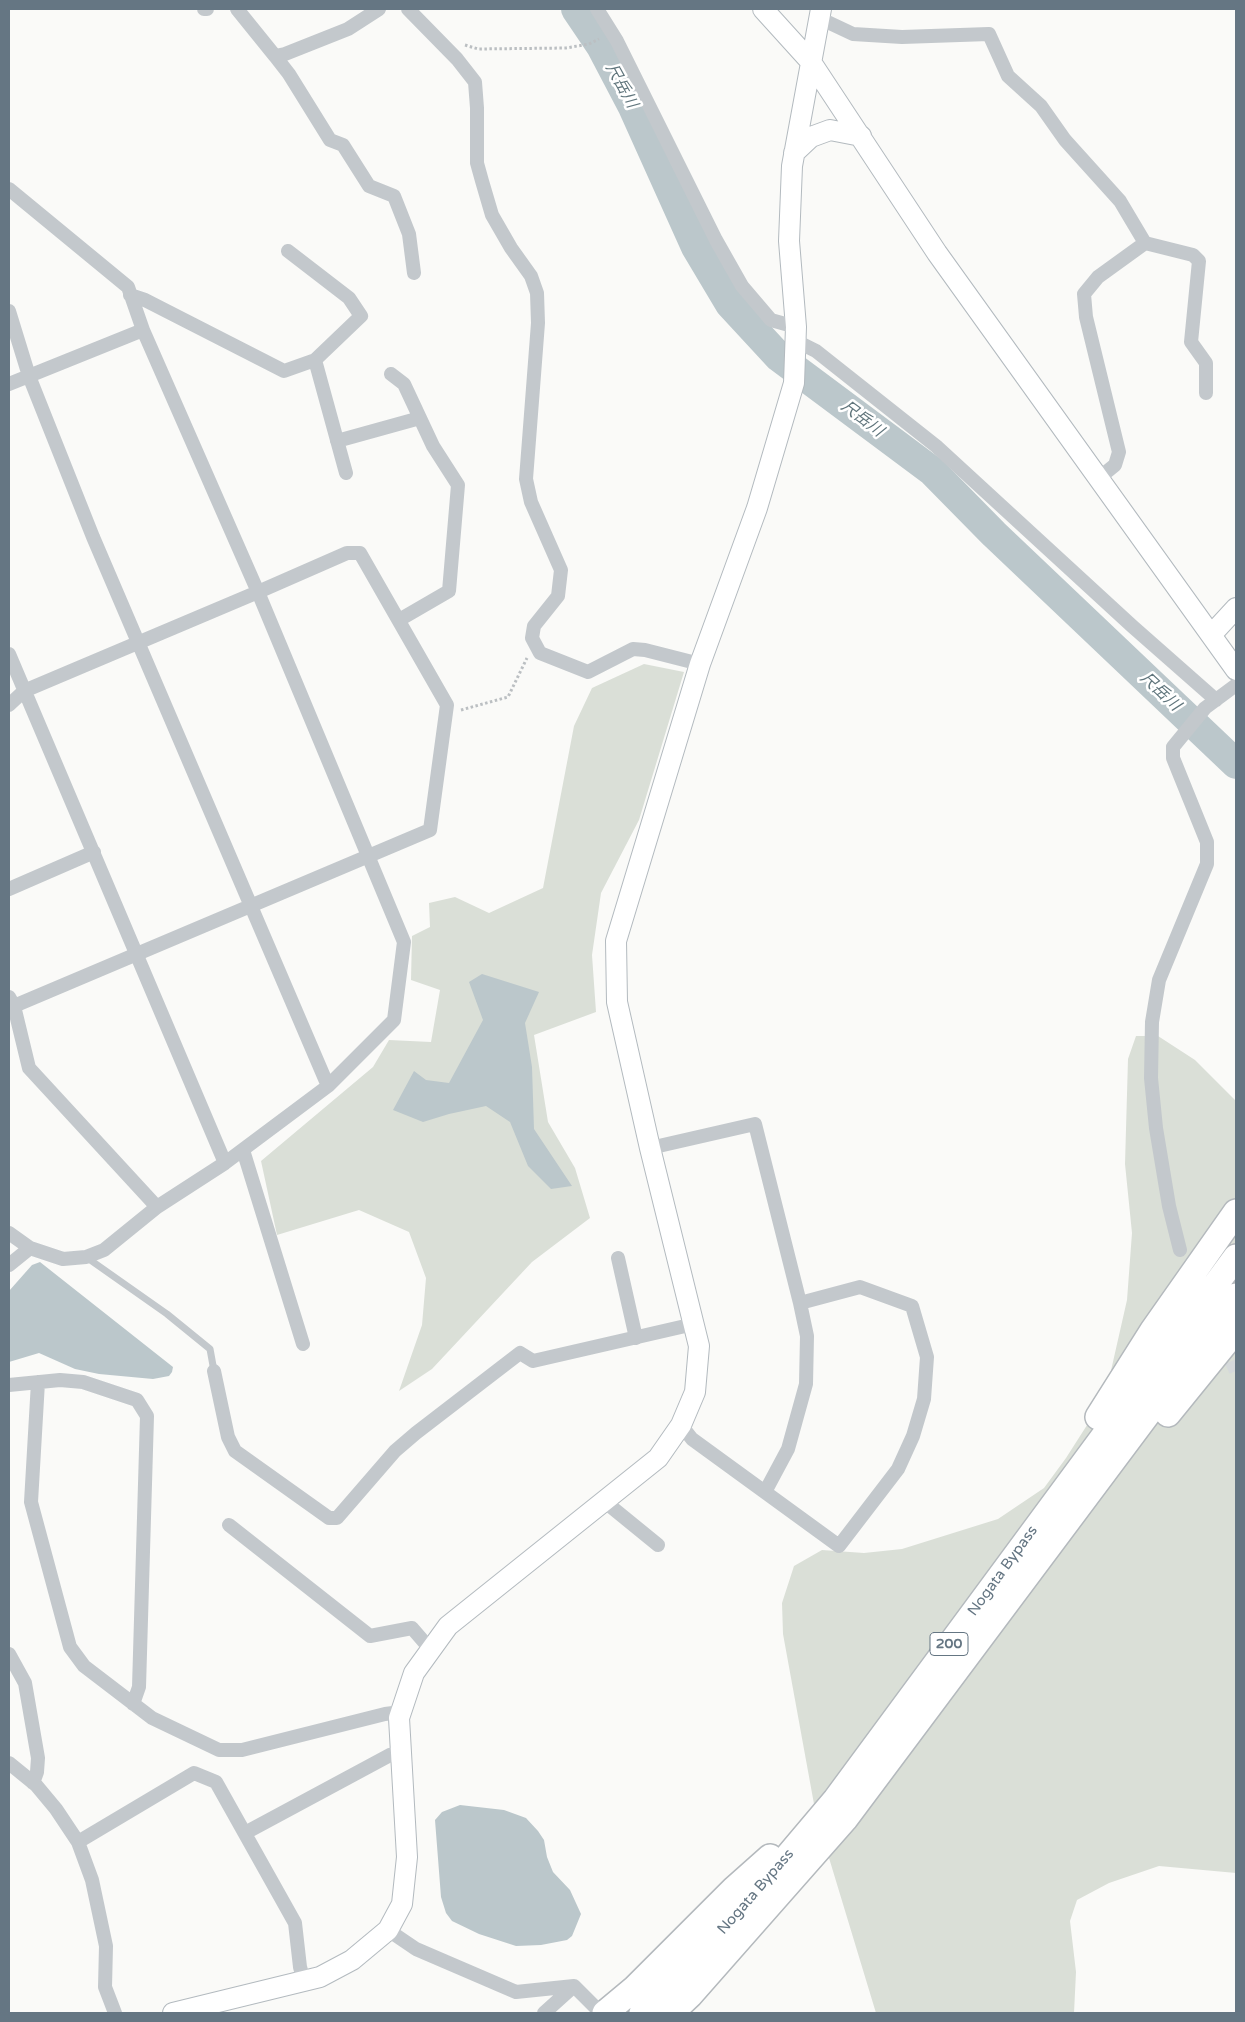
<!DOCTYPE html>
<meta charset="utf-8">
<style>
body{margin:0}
#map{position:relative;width:1245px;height:2022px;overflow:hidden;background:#fafaf8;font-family:"Varela Round",sans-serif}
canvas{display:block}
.frame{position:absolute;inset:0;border:10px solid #657683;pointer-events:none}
</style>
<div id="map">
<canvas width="1245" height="2022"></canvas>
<div class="frame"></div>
</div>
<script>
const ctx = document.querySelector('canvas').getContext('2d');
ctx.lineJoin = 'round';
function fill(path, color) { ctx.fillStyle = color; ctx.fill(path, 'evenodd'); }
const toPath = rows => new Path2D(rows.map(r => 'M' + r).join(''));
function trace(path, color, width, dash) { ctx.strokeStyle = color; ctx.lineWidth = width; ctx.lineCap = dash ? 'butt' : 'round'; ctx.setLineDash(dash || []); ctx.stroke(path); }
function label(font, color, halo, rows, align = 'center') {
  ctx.font = font + ' "Varela Round","Noto Sans JP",sans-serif'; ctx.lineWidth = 5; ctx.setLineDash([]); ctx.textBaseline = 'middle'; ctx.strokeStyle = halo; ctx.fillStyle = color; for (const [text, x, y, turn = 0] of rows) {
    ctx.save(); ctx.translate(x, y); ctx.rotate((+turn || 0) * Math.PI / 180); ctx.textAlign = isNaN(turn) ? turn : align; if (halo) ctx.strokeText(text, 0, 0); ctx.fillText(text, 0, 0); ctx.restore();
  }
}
const green = toPath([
 [644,664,684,672,639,820,601,893,592,955,596,1012,534,1035,548,1122,575,1168,590,1218,532,1262,432,1369,399,1391,422,1325,426,1278,409,1232,359,1210,277,1235,261,1161,373,1067,389,1040,431,1042,440,990,411,980,412,936,430,927,429,903,455,897,489,913,543,888,574,726,592,688],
 [1136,1036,1158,1036,1195,1060,1236,1101,1236,1873,1159,1866,1109,1883,1077,1900,1070,1921,1076,1972,1074,2013,876,2013,816,1815,783,1634,782,1603,794,1566,822,1550,864,1553,902,1549,998,1519,1044,1488,1066,1458,1105,1397,1127,1300,1132,1233,1125,1164,1128,1059]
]);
const water = toPath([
 [482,974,539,992,525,1023,532,1067,534,1129,572,1186,551,1189,528,1166,510,1122,486,1106,449,1114,423,1122,393,1110,414,1071,426,1080,449,1083,483,1020,469,982],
 [40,1262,173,1367,172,1372,169,1376,153,1379,99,1374,75,1369,39,1353,9,1362,9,1291,32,1265],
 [460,1805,504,1810,526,1818,538,1831,544,1840,547,1857,553,1872,570,1890,581,1914,572,1936,567,1940,541,1945,516,1946,479,1934,452,1921,446,1913,441,1897,435,1820,442,1812]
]);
const river = toPath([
 [576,9,601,46,633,107,696,247,730,304,779,357,932,471,994,534,1236,764]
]);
const streetTunnel = toPath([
 [1223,1342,1236,1371]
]);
const path = toPath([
 [465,45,478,49,566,48,589,44,599,39],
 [461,710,508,697,527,658]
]);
const lane = toPath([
 [86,1257,167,1314,210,1349,214,1371]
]);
const street = toPath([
 [204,9,207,9],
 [237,9,275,56,285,54,348,29,379,9],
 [408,9,457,59,475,82,477,108,477,163,482,181,492,215,511,248,531,276,537,293,538,323,526,479,531,502,561,570,558,596,534,626,532,638,540,653,588,672,633,649,645,650,700,664],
 [597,9,617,41,716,240,742,286,771,320,796,327],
 [819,18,853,34,902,37,989,34,1008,76,1041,106,1065,140,1120,201,1145,243,1193,255,1199,261,1191,342,1206,363,1206,393],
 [275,56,289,74,330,140,343,145,369,186,394,196,409,234,414,273],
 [9,189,128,287,143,330,258,592,404,942,394,1020,328,1086,225,1163,157,1207,104,1250,86,1257,63,1259,30,1248,9,1233],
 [130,295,145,300,284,371,315,360,361,316,349,298,288,251],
 [9,311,29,376,93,537,328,1086],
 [796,341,816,351,936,446,1132,626,1216,700],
 [315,360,346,473],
 [391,374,404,384,433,446,458,485,449,591,399,620],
 [9,384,143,330],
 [337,441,420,418],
 [1099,478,1115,465,1119,452,1086,317,1084,294,1098,277,1145,243],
 [9,654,225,1163],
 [9,705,24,691,258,592,347,553,360,553,447,705,430,830,14,1006],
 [9,889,94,852],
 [9,997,14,1006,29,1068,157,1207],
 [650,1148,755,1124,800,1303,860,1287,912,1306,927,1357,924,1399,913,1436,898,1469,839,1546,692,1439,681,1425],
 [243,1150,303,1344],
 [1180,1250,1169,1206,1156,1128,1151,1078,1152,1022,1159,980,1207,864,1207,842,1173,758,1173,747,1205,708,1236,685],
 [618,1258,636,1338],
 [9,1265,30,1248],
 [214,1371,228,1437,235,1451,329,1518,337,1518,395,1451,416,1433,520,1353,533,1361,694,1324],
 [38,1382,31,1502,70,1647,84,1666,152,1718,219,1750,242,1750,385,1714,401,1712],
 [9,1385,60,1380,83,1382,137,1400,147,1416,139,1687,133,1704],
 [765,1492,788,1449,806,1384,807,1336,800,1303],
 [604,1501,658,1545],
 [229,1525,370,1636,412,1628,431,1650],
 [9,1654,25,1683,38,1758,37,1772,33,1783],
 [9,1763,36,1785,56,1809,78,1842,92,1880,106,1946,105,1987,115,2013],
 [245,1833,390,1755,401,1753],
 [78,1842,194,1773,216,1782,295,1923,300,1967,304,1981],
 [388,1930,416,1949,516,1992,574,1986],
 [544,2013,574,1986,601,2013]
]);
const secondary = toPath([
 [763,9,811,62,937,253,1236,670],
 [794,153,811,137,830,130,861,136],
 [1212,634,1236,608],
 [173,2013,320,1977,352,1960,388,1930,402,1904,407,1857,399,1718,414,1673,448,1626,658,1458,681,1425,695,1392,699,1346,650,1148,617,1002,616,941,700,664,757,508,794,383,796,327,789,241,792,166,821,9]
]);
const highway = toPath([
 [1168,1414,1236,1330],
 [1098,1417,1153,1330,1236,1212],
 [605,2013,635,1988,734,1889,770,1857],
 [642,2013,727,1928,836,1799,1236,1257],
 [671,2013,690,1995,845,1819,1236,1296]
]);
const shields = [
 [949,1644,38]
];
const shieldNames = [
 ["200",949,1644]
];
const streetNames = [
 ["Nogata Bypass",1003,1571,-54],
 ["Nogata Bypass",756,1892,-49]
];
const waterNames = [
 ["尺岳川",621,86,61],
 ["尺岳川",862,419,37],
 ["尺岳川",1160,692,43]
];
fill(green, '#dadfd7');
fill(water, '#bbc7cb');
trace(river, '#bbc7cb', 30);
trace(streetTunnel, '#d5d9db', 14, [14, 7]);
trace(secondary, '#b3babf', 22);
trace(highway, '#b4b9bd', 28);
trace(path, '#bbbfc2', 3, [2.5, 2.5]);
trace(lane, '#c3c8cc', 7);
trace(street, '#c3c8cc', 14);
trace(secondary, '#fff', 20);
trace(highway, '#fff', 25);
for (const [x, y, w] of shields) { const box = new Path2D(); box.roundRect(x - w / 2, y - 11.5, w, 23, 4); ctx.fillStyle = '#fff'; ctx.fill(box); trace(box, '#657683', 1); }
label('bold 14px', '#657683', null, shieldNames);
label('15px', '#657683', '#fff', streetNames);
label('italic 16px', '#60757c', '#fff', waterNames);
</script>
